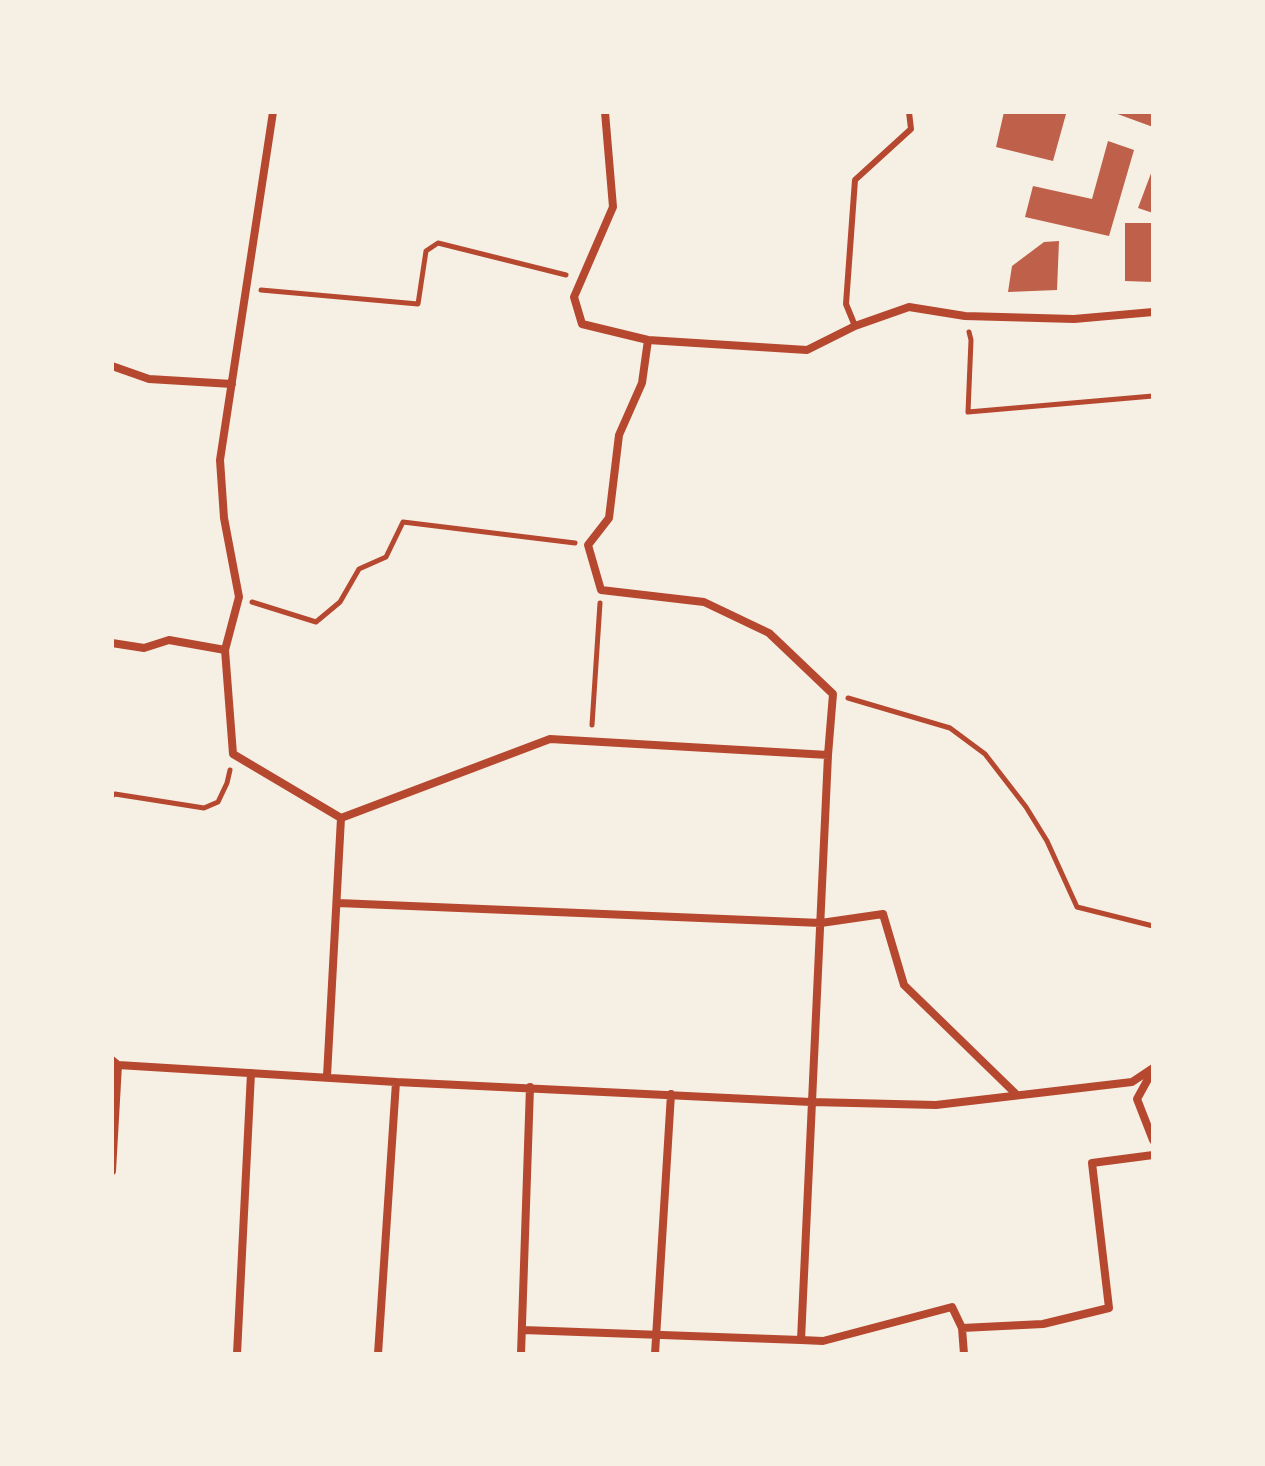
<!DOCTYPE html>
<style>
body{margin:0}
#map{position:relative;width:1265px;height:1466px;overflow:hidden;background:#f6efe4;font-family:"PT Sans Narrow",sans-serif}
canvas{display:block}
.frame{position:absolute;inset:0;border:114px solid #f6efe4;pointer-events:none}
</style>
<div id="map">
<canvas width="1265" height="1466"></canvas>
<div class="frame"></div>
</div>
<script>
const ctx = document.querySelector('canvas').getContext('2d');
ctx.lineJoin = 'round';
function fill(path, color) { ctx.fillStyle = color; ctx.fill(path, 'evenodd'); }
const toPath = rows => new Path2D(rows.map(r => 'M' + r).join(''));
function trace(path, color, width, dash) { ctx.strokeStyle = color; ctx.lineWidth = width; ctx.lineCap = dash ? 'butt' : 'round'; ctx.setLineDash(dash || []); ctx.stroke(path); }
const building = toPath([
 [1004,112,1056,112,1066,114,1053,161,996,147],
 [1112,112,1153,112,1153,127],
 [1108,141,1134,150,1109,236,1025,217,1033,186,1092,199],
 [1153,168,1153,213,1138,208],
 [1125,223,1153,223,1153,282,1125,281],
 [1059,241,1057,290,1008,292,1012,266,1044,242]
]);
const path = toPath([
 [261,290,418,304,426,251,438,243,566,275],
 [969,332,971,340,968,412,1153,396],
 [252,602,316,622,340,602,359,569,386,557,403,522,575,543],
 [848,698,950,728,985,754,1026,807,1047,841,1077,907,1153,926],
 [592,725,600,603],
 [112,796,115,794,204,808,218,802,227,783,230,770]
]);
const service = toPath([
 [855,326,846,304,855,180,911,129,909,112]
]);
const minor = toPath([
 [273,112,220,460,224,518,239,597,225,650,233,754,341,818],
 [605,112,613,207,574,297,582,324,648,340,807,350,855,326,909,307,965,316,1074,319,1153,312],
 [648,340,642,383,619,435,609,518,588,545,601,590,704,602,769,633,833,694,828,755],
 [112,366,149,379,232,384],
 [112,643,144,648,169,640,225,650],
 [338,903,821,923,883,914,904,985,1017,1095],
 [112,1060,118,1065,396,1082,811,1102,936,1105,1132,1082,1153,1068],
 [1153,1070,1137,1099,1153,1140],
 [327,1076,341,818,550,739,828,755,801,1340,523,1330],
 [112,1171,118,1065],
 [962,1328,964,1354],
 [801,1340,823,1341,952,1307,962,1328,1043,1324,1109,1308,1092,1163,1153,1155],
 [237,1354,251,1073],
 [378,1354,396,1082],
 [521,1354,530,1087],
 [655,1354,671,1094]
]);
fill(building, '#bf614a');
trace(path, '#b5482f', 5);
trace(service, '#b5482f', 6);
trace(minor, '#b5482f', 8);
</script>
